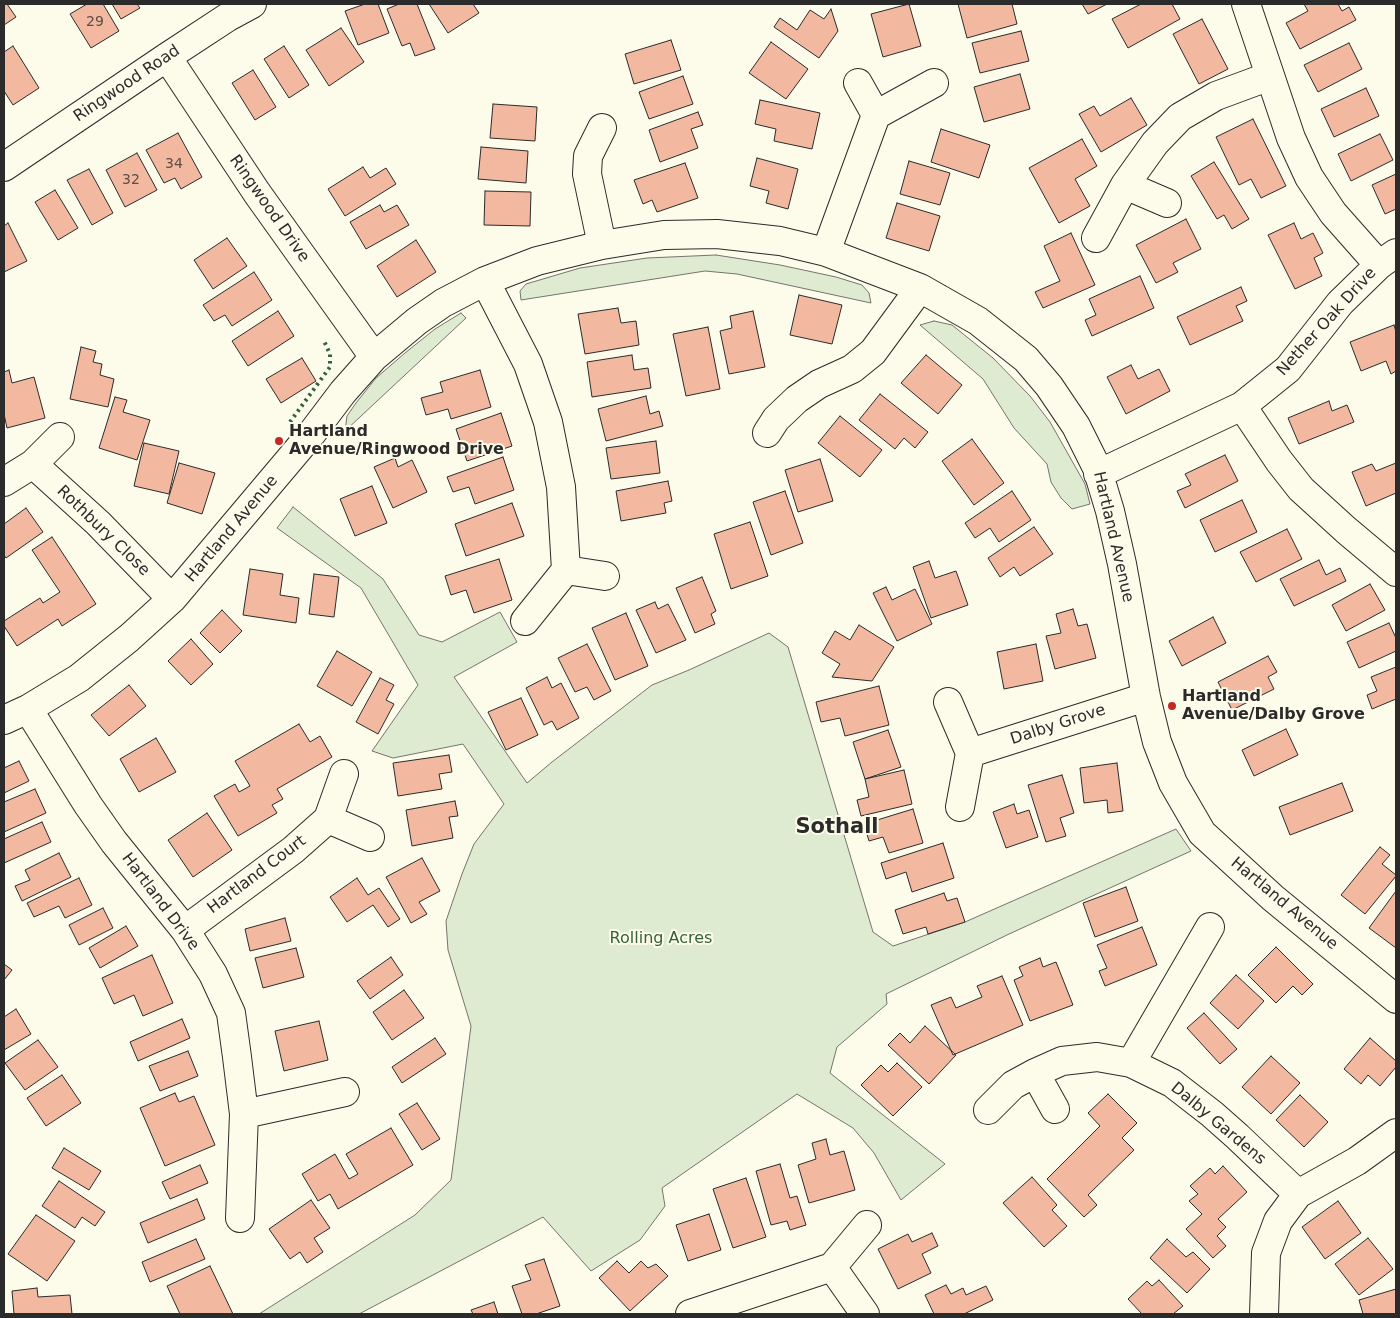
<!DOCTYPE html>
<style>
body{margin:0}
#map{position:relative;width:1400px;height:1318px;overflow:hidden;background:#fdfbea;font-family:"DejaVu Sans",sans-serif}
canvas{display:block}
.frame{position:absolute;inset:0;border:5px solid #2b2b2b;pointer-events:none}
</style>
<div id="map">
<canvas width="1400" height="1318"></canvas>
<div class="frame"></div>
</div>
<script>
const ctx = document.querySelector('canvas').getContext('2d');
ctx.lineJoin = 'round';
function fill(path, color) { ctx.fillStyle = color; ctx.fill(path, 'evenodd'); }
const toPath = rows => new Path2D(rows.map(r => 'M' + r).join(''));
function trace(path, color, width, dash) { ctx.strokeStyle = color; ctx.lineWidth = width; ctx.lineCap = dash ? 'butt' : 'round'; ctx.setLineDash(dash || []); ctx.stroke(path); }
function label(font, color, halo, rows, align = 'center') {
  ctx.font = font + ' "DejaVu Sans",sans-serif'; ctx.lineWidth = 4; ctx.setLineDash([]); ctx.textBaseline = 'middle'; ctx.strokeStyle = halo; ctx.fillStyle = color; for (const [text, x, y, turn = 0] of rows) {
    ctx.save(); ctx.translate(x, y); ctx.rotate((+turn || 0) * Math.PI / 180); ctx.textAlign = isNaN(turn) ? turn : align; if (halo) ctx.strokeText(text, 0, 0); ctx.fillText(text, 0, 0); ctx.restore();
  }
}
const green = toPath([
 [716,255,780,265,836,277,862,285,869,293,871,303,737,274,705,271,521,300,520,291,526,284,580,268,647,258,716,255],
 [461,313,466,318,345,431,347,416,356,403,376,378,405,353,435,329,461,313],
 [934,321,952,325,993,358,1030,396,1050,422,1085,484,1090,504,1072,509,1061,498,1051,482,1047,464,1014,428,983,379,920,325,934,321],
 [293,507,383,579,419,635,442,642,500,612,517,642,454,677,527,783,552,762,652,685,689,670,769,633,788,647,873,932,893,946,965,922,1176,829,1191,851,1009,934,886,994,887,1004,837,1047,830,1073,945,1164,901,1200,874,1153,853,1128,797,1094,662,1188,665,1206,640,1240,591,1271,543,1217,359,1314,259,1314,415,1215,451,1180,471,1026,448,950,446,921,462,874,474,844,504,804,463,744,393,758,372,751,418,685,361,588,277,528,293,507]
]);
const building = toPath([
 [4,4,7,4,16,17,4,25,4,4],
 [87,4,103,4,119,31,91,48,70,14,87,4],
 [112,4,137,4,140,8,121,19,112,4],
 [365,4,378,4,389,33,358,45,345,11,365,4],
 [399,4,417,4,435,49,415,56,410,43,402,46,387,9,399,4],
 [429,4,473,4,479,13,448,33,429,4],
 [909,4,921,46,883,57,871,14,909,4],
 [958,4,1012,4,1017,24,967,38,958,4],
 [1082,4,1107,4,1088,14,1082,4],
 [1141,4,1172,4,1180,19,1128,48,1112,19,1141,4],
 [1304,4,1338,4,1342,11,1349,7,1356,20,1300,49,1286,23,1308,11,1304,4],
 [831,9,838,31,819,58,774,27,780,18,797,30,810,10,824,19,831,9],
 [1202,19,1228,69,1199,84,1173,34,1202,19],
 [341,28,364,62,329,86,306,50,341,28],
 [1021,31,1029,61,980,73,972,43,1021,31],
 [671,40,681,70,634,84,625,54,671,40],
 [771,42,808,69,786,99,749,73,771,42],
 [1349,43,1362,69,1318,92,1304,65,1349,43],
 [13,46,39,88,13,105,4,91,4,52,13,46],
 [284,46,309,85,289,98,264,59,284,46],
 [253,70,276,107,255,120,232,83,253,70],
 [1020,74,1030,109,984,122,974,87,1020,74],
 [683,76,693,104,649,119,639,92,683,76],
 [1366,88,1379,116,1334,137,1321,109,1366,88],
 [1131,98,1147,125,1101,152,1079,114,1094,106,1100,116,1131,98],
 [760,100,820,113,812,149,774,141,776,129,755,124,760,100],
 [493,104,537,107,535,141,490,138,493,104],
 [698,112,703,125,691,129,698,148,660,162,649,130,698,112],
 [1253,119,1286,186,1261,198,1251,179,1239,185,1216,137,1253,119],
 [941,129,990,145,979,178,931,162,941,129],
 [178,133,202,177,181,189,175,178,164,183,146,150,178,133],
 [1380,134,1393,160,1351,181,1338,154,1380,134],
 [1082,139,1097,166,1075,179,1090,206,1059,223,1029,168,1082,139],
 [481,147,528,151,526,183,478,179,481,147],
 [137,153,157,190,125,207,106,170,137,153],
 [757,158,798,169,788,209,766,203,769,191,750,186,757,158],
 [909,161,950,173,940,205,900,194,909,161],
 [1214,162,1249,219,1232,229,1224,215,1217,219,1191,176,1214,162],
 [685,163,698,198,657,212,652,200,643,204,634,180,685,163],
 [363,167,370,178,386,168,396,184,345,216,328,189,363,167],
 [89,169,113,213,92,225,67,180,89,169],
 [1396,174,1396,209,1385,214,1372,185,1396,174],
 [55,190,78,228,58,240,35,202,55,190],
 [485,191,531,192,530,226,484,225,485,191],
 [897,203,940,216,929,251,886,238,897,203],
 [380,205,384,212,397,205,409,225,366,249,350,222,380,205],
 [1186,219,1201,249,1173,263,1178,272,1156,283,1136,245,1186,219],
 [8,223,27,261,4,272,4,226,8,223],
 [1294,223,1301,239,1313,233,1323,253,1314,258,1322,276,1295,289,1268,235,1294,223],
 [1071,233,1095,285,1043,308,1035,292,1060,281,1044,246,1071,233],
 [227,238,247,266,213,289,194,260,227,238],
 [416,240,436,272,397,297,377,266,416,240],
 [254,272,272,300,232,326,225,315,214,321,203,305,254,272],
 [1140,276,1154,308,1092,336,1085,320,1096,315,1089,299,1140,276],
 [1241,287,1247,301,1236,306,1243,321,1190,345,1177,317,1241,287],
 [799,295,842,305,832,344,790,335,799,295],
 [618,308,621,323,636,321,639,345,585,354,578,314,618,308],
 [278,311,294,336,248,366,232,341,278,311],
 [753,311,765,367,729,374,720,331,732,328,730,316,753,311],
 [1394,325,1396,332,1396,371,1391,374,1386,361,1361,371,1350,342,1394,325],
 [708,327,720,389,686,396,673,334,708,327],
 [81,347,96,351,93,362,102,364,100,375,114,379,108,407,70,399,81,347],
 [632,355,634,370,648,368,651,388,592,397,587,362,632,355],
 [926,355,962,385,938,414,901,383,926,355],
 [302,358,316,381,281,403,266,379,302,358],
 [1131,365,1138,379,1159,369,1170,391,1126,414,1107,377,1131,365],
 [9,370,12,383,34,377,45,418,7,428,4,414,4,372,9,370],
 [480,370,491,407,451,419,448,409,426,415,421,398,443,392,440,382,480,370],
 [880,394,928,432,915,448,904,438,895,449,859,420,880,394],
 [646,396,650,414,659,411,663,426,606,441,598,409,646,396],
 [115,397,127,400,123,412,150,420,137,460,99,448,115,397],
 [1329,401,1332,411,1347,405,1354,422,1299,444,1288,418,1329,401],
 [501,413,512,446,467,461,456,429,501,413],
 [840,416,882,450,860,477,818,443,840,416],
 [972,439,1004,483,974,505,942,461,972,439],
 [656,441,660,473,611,479,606,448,656,441],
 [144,443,179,451,169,494,134,486,144,443],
 [1225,455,1238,481,1185,508,1177,491,1191,485,1185,474,1225,455],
 [503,457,514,490,475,504,469,487,453,492,447,477,503,457],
 [395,458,398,467,412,460,427,492,393,508,374,467,395,458],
 [820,459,833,501,798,512,785,470,820,459],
 [179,463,215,473,202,514,167,503,179,463],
 [1396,463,1396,493,1366,506,1352,472,1372,464,1376,471,1396,463],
 [668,481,672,501,664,503,666,513,621,521,616,491,668,481],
 [372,486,387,523,355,536,340,499,372,486],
 [785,491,803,543,771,555,753,502,785,491],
 [1012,491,1031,520,999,542,990,528,975,538,965,523,1012,491],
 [1242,500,1257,532,1215,552,1200,520,1242,500],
 [512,503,524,536,466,556,455,524,512,503],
 [26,508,43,532,6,558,4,555,4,524,26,508],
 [750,522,768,576,731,589,714,534,750,522],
 [1034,527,1053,554,1020,576,1014,567,1000,577,988,558,1034,527],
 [1287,529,1302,559,1256,582,1240,552,1287,529],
 [52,537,96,604,62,626,58,619,17,646,4,626,4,621,40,598,43,603,60,592,32,550,52,537],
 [499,559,512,600,474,613,466,590,451,595,445,576,499,559],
 [1319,560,1326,575,1340,568,1346,581,1294,606,1280,579,1319,560],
 [929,561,935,578,956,571,968,605,931,618,913,567,929,561],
 [250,569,283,574,280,595,299,598,296,623,243,615,250,569],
 [314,574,339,577,334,617,309,614,314,574],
 [702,577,716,611,711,614,715,624,695,633,676,588,702,577],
 [1370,584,1385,610,1346,631,1332,605,1370,584],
 [886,587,892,600,915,589,932,624,897,641,873,593,886,587],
 [655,602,658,609,668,604,686,640,656,653,636,610,655,602],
 [1073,609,1078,626,1087,624,1096,658,1055,669,1046,636,1061,633,1056,614,1073,609],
 [222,610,242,631,220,653,200,633,222,610],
 [626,613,648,666,615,680,592,628,626,613],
 [1213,617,1226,643,1182,666,1169,641,1213,617],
 [1389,623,1396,638,1396,651,1359,668,1347,642,1389,623],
 [859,625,894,647,872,681,832,677,840,664,822,653,835,631,850,640,859,625],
 [191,639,213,664,191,685,168,661,191,639],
 [587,644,611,691,594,700,587,687,575,692,558,658,587,644],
 [1036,644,1043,681,1004,689,997,652,1036,644],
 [337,651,372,672,352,706,317,686,337,651],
 [1268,656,1277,672,1268,677,1274,689,1232,710,1218,682,1268,656],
 [1396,667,1396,699,1372,709,1367,695,1377,691,1371,677,1396,667],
 [547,677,552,688,561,683,579,718,557,730,552,721,544,725,526,688,547,677],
 [380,678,394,685,386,700,394,704,378,734,356,722,380,678],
 [129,685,146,706,109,736,91,715,129,685],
 [879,686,889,725,845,736,840,718,821,722,816,702,879,686],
 [521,698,538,735,506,750,488,712,521,698],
 [299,724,310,742,320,736,332,757,277,789,283,799,272,805,277,813,238,836,214,796,235,784,239,792,250,786,235,761,299,724],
 [1286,729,1298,755,1254,776,1242,750,1286,729],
 [888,730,901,767,865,779,853,742,888,730],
 [156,738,176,772,139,792,120,759,156,738],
 [449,755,452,772,439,774,442,789,398,796,393,763,449,755],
 [19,761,29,781,4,793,4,768,19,761],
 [1117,763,1123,811,1108,813,1107,800,1084,803,1080,768,1117,763],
 [904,770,912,804,861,816,857,800,869,797,865,779,904,770],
 [1062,775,1074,813,1060,818,1066,836,1046,842,1028,785,1062,775],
 [1342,783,1353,811,1290,835,1279,807,1342,783],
 [35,789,46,813,4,832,4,802,35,789],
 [455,801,458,816,449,817,453,838,412,846,406,810,455,801],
 [1014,804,1017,814,1029,810,1038,837,1006,848,993,812,1014,804],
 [913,809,923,843,889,853,883,837,869,841,864,824,913,809],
 [207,813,232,850,193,877,168,840,207,813],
 [42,822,51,842,4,863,4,839,42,822],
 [943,843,954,878,912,892,906,872,886,879,881,863,943,843],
 [1380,847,1390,855,1382,864,1396,875,1396,876,1365,914,1341,895,1380,847],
 [59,853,71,877,22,901,15,886,30,880,25,870,59,853],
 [422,858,440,891,419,902,427,914,411,923,386,877,422,858],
 [79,878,92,905,65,918,59,906,34,917,27,903,79,878],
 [357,878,368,895,379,888,400,919,388,927,373,905,347,922,330,897,357,878],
 [1126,887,1138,921,1095,937,1083,903,1126,887],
 [1396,891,1396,948,1369,928,1396,891],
 [944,893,947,901,957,898,965,922,928,934,926,927,903,934,895,910,944,893],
 [103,908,113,928,79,945,69,925,103,908],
 [285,918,291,941,250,951,245,929,285,918],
 [126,926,138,946,100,968,89,948,126,926],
 [1142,927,1157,965,1105,986,1099,971,1107,968,1097,945,1142,927],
 [1276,947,1313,984,1302,995,1293,986,1276,1003,1248,975,1276,947],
 [296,948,304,977,263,988,255,958,296,948],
 [152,955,173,1003,143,1016,134,995,114,1004,102,978,152,955],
 [391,957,403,975,370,999,357,981,391,957],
 [1040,958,1043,967,1056,962,1073,1005,1030,1021,1014,980,1023,976,1019,967,1040,958],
 [4,964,12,970,4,980,4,964],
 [1236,975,1264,1001,1238,1029,1210,1003,1236,975],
 [1002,976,1023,1025,953,1055,931,1005,951,997,956,1008,982,997,977,986,1002,976],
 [404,990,424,1018,392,1040,373,1012,404,990],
 [16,1009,31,1034,4,1050,4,1017,16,1009],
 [1204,1013,1237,1049,1220,1064,1187,1028,1204,1013],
 [182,1019,190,1038,138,1061,130,1042,182,1019],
 [319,1021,328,1060,284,1071,275,1031,319,1021],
 [925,1026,956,1055,929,1084,888,1045,900,1033,910,1043,925,1026],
 [435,1038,446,1054,402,1083,392,1067,435,1038],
 [1370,1038,1396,1061,1396,1067,1380,1086,1368,1075,1361,1084,1344,1069,1370,1038],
 [38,1040,58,1067,25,1090,5,1063,38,1040],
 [188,1051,198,1076,160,1091,149,1066,188,1051],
 [1271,1056,1300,1083,1271,1114,1242,1087,1271,1056],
 [897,1063,922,1087,893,1116,861,1085,881,1065,888,1072,897,1063],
 [62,1075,81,1103,46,1126,27,1098,62,1075],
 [175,1093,179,1102,194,1096,215,1145,165,1166,140,1108,175,1093],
 [1108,1094,1137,1123,1122,1138,1134,1150,1088,1195,1097,1205,1084,1217,1047,1179,1100,1126,1088,1113,1108,1094],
 [1300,1095,1328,1122,1304,1147,1276,1120,1300,1095],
 [417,1103,440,1139,422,1150,399,1114,417,1103],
 [391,1128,413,1165,338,1209,330,1194,318,1201,302,1174,335,1154,349,1179,358,1174,346,1154,391,1128],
 [826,1139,830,1155,844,1151,855,1190,809,1203,798,1165,816,1159,812,1143,826,1139],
 [64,1148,101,1171,89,1190,52,1168,64,1148],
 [780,1164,790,1198,797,1196,806,1225,790,1230,787,1221,771,1225,756,1171,780,1164],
 [200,1165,208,1183,170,1199,162,1182,200,1165],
 [1223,1166,1247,1192,1218,1219,1226,1227,1217,1236,1226,1246,1213,1258,1186,1229,1202,1214,1189,1201,1198,1194,1190,1186,1210,1168,1215,1174,1223,1166],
 [1032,1177,1057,1205,1052,1210,1067,1226,1044,1247,1003,1203,1032,1177],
 [746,1178,766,1237,733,1248,713,1189,746,1178],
 [59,1181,105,1212,95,1226,82,1217,75,1228,42,1206,59,1181],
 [197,1199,205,1219,148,1243,140,1223,197,1199],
 [311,1200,330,1228,314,1238,323,1252,307,1263,300,1252,290,1259,269,1229,311,1200],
 [1338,1201,1361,1233,1325,1259,1302,1227,1338,1201],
 [709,1214,721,1250,688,1261,676,1225,709,1214],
 [36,1215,75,1241,47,1281,8,1254,36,1215],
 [932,1233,938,1246,922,1254,931,1273,898,1289,878,1249,908,1234,912,1242,932,1233],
 [1368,1238,1393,1269,1359,1295,1335,1264,1368,1238],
 [196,1239,205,1259,150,1282,142,1262,196,1239],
 [1167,1239,1186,1257,1193,1252,1210,1269,1187,1293,1150,1258,1167,1239],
 [544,1259,560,1306,536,1314,522,1314,512,1286,531,1280,525,1265,544,1259],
 [617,1261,629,1273,641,1261,648,1268,656,1264,668,1276,630,1311,599,1278,617,1261],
 [210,1266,233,1314,180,1314,167,1286,210,1266],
 [1159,1280,1183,1306,1173,1314,1142,1314,1128,1299,1147,1281,1152,1286,1159,1280],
 [946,1285,951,1294,963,1288,966,1295,986,1286,993,1300,964,1314,934,1314,925,1295,946,1285],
 [37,1288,38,1297,70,1295,72,1314,14,1314,12,1291,37,1288],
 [1396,1289,1396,1314,1363,1314,1359,1300,1396,1289],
 [494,1302,498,1314,473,1314,471,1310,494,1302]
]);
const minor = toPath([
 [1246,4,1291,138,1309,177,1333,213,1379,265],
 [167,57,257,193,374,357],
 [858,83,876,115],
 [4,167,167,57,228,17,252,4],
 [1125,185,1167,203],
 [1096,238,1125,185,1155,143,1180,117,1216,96,1270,76],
 [602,245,587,174,588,156,602,128],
 [826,252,876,115,934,83],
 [485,281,528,364,548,422,561,487,566,570],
 [1242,406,1279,461,1301,489,1346,530,1396,572],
 [767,433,776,419,797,399,819,384,852,369,873,352,920,288],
 [33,464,98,523,172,599],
 [1098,474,1242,406,1288,369,1340,303,1379,265,1396,253],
 [4,482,33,464,60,437],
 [525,621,566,570,605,576],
 [948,702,970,753,960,807],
 [28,709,88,805,114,842,185,930,213,974,231,1013,237,1057,244,1114,240,1218],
 [4,720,28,709,79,678,129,638,172,599,312,433,343,392,374,357,417,321,443,303,485,281,537,261,602,245,664,235,717,234,780,241,826,252,920,288,978,321,1026,359,1049,386,1076,426,1097,468,1110,511,1122,564,1146,697,1157,742,1173,783,1202,833,1273,898,1396,999],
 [970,753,1146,697],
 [328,819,370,837],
 [185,930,293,850,328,819,344,774],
 [1131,1063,1210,927],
 [1035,1073,1055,1109],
 [988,1110,1013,1085,1035,1073,1062,1061,1097,1057,1131,1063,1172,1083,1212,1114,1238,1137,1298,1194],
 [244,1114,345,1092],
 [832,1267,865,1314],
 [690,1314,832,1267,867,1225],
 [1264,1314,1266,1253,1278,1221,1298,1194,1357,1161,1396,1133]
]);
const hedge = toPath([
 [290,422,330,367,330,354,324,341]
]);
const markers = [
 [279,441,5,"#c62828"],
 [1172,706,5,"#c62828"]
];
const numberNames = [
 ["29",95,22],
 ["34",174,164],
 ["32",131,180]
];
const streetNames = [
 ["Ringwood Road",127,84,-34],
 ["Ringwood Drive",269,209,55],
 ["Nether Oak Drive",1327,322,-48],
 ["Hartland Avenue",232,529,-50],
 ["Rothbury Close",103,531,44],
 ["Hartland Avenue",1113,537,77],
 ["Dalby Grove",1058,725,-18],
 ["Hartland Court",257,875,-37],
 ["Hartland Drive",160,902,53],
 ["Hartland Avenue",1284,904,40],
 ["Dalby Gardens",1218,1124,40]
];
const poiNames = [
 ["Hartland",289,432],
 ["Avenue/Ringwood Drive",289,450],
 ["Hartland",1182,697],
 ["Avenue/Dalby Grove",1182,715]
];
const parkNames = [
 ["Rolling Acres",661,939]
];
const districtNames = [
 ["Sothall",837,828]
];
fill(green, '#deebd1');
trace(green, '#74746e', 1);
fill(building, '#f2b8a0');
trace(building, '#2b2b2b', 1);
trace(minor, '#2b2b2b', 30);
trace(minor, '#fdfbea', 28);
trace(hedge, '#34623c', 4, [2.5, 4]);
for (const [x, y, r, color] of markers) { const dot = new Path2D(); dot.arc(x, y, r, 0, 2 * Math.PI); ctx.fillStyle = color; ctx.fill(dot); trace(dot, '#fdfbea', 2); }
label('14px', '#5d4e48', null, numberNames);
label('16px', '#2b2b2b', '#fdfbea', streetNames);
label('bold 16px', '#2b2b2b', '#fdfbea', poiNames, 'left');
label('16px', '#34623c', '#fdfbea', parkNames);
label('bold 21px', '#2b2b2b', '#fdfbea', districtNames);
</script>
